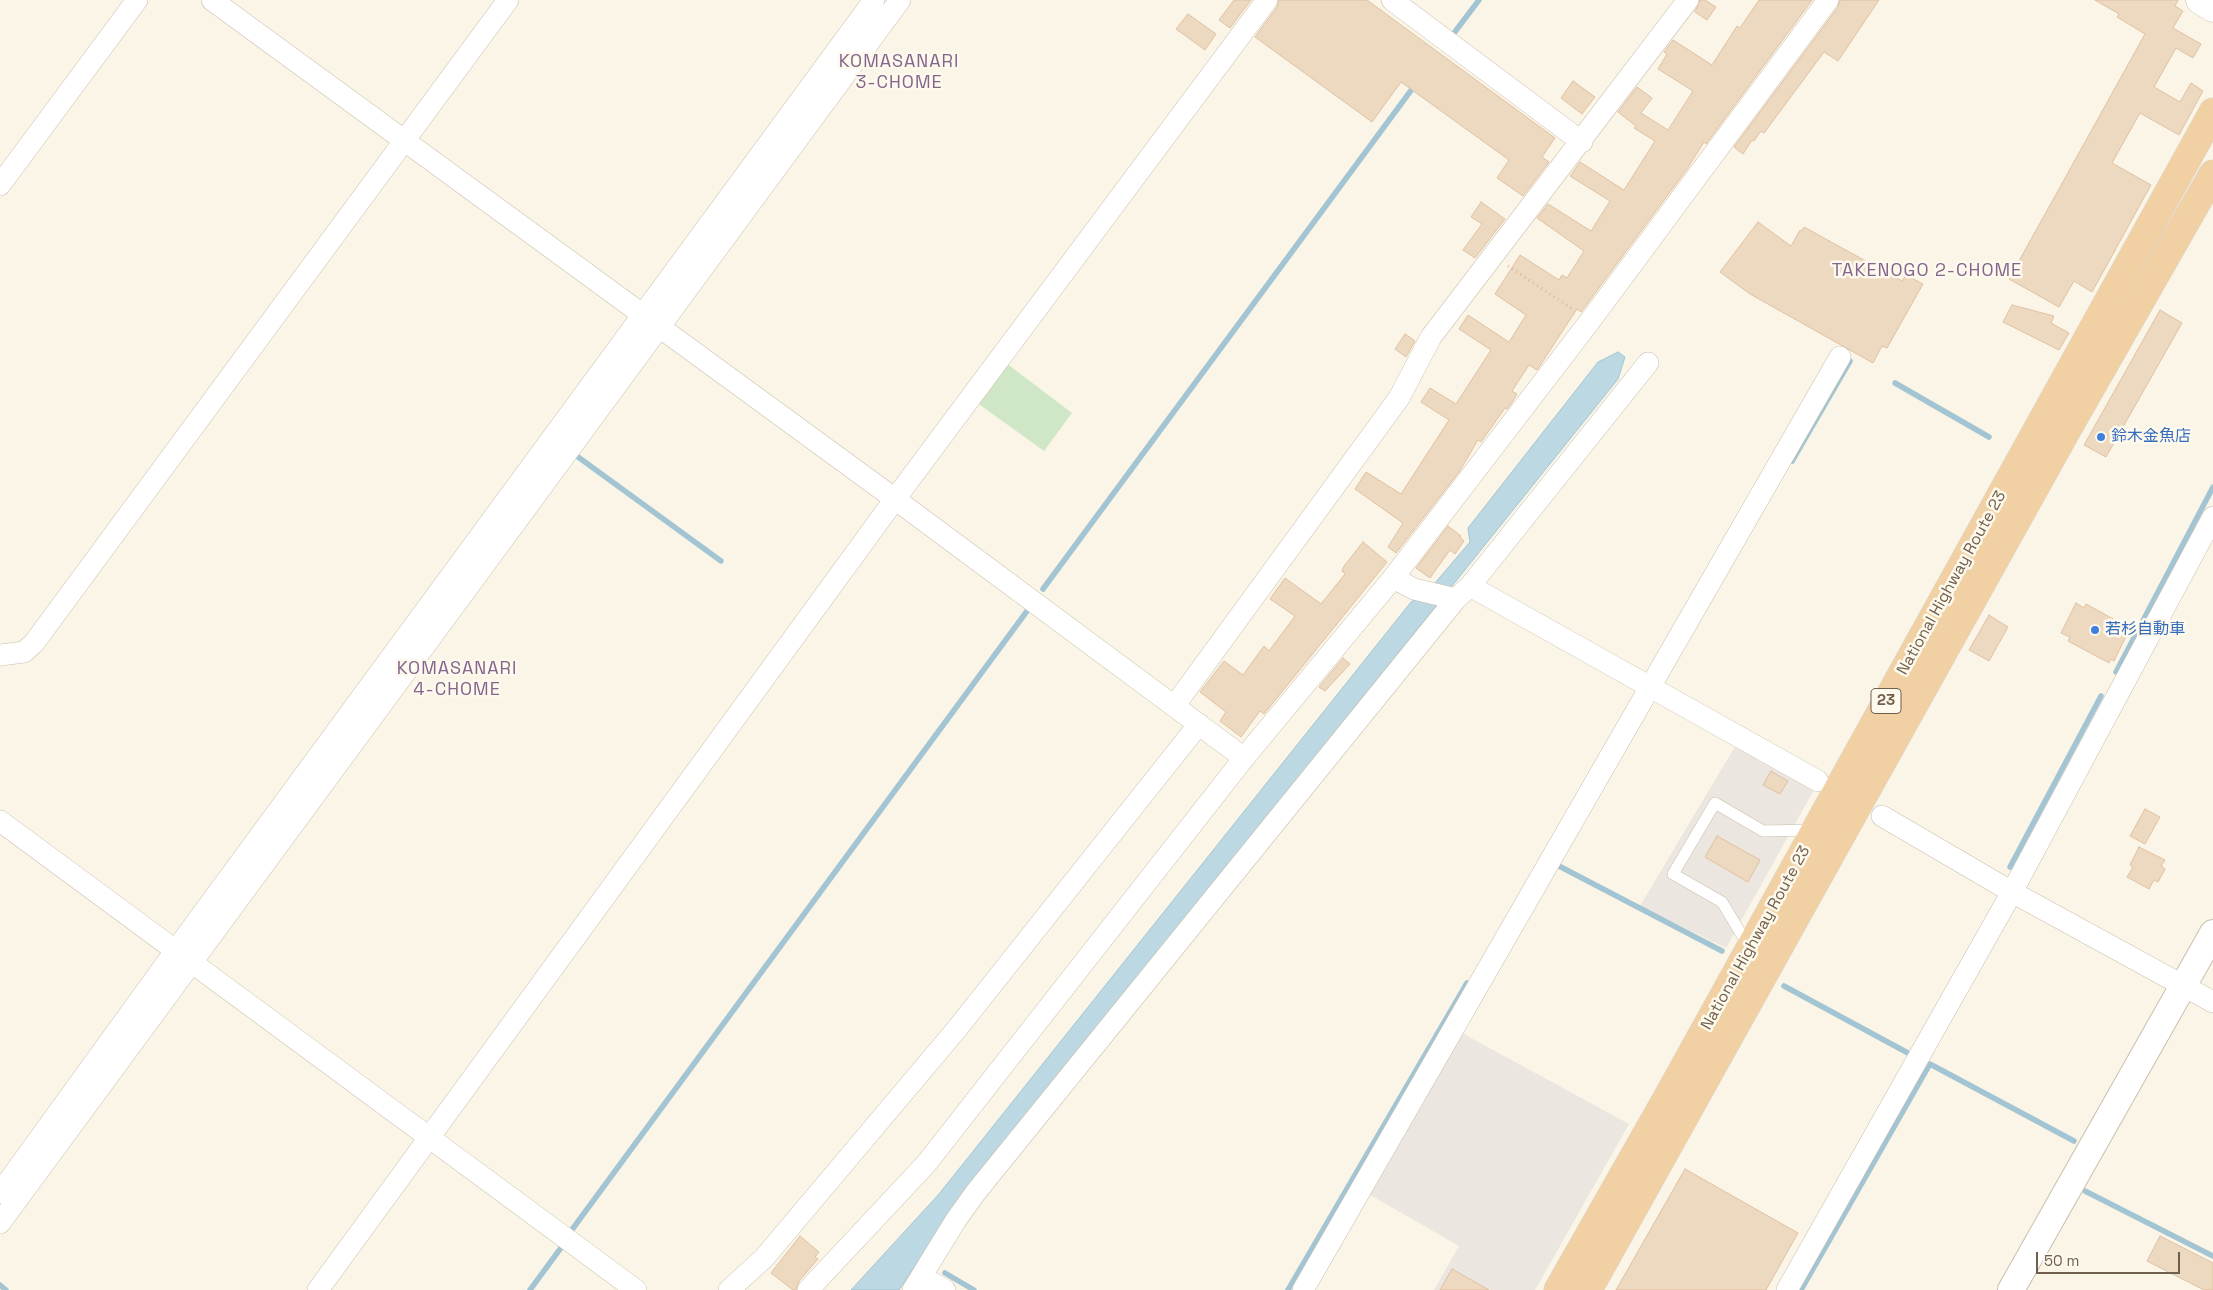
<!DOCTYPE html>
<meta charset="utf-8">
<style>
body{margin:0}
#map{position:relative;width:2213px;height:1290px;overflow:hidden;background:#faf5e6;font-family:"Space Grotesk",sans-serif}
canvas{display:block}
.scale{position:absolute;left:2036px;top:1252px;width:144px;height:22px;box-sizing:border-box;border:2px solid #715f4d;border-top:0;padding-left:6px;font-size:15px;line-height:18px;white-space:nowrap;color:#715f4d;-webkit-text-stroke:4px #fdf9ec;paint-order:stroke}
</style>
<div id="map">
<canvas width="2213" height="1290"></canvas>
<div class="scale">50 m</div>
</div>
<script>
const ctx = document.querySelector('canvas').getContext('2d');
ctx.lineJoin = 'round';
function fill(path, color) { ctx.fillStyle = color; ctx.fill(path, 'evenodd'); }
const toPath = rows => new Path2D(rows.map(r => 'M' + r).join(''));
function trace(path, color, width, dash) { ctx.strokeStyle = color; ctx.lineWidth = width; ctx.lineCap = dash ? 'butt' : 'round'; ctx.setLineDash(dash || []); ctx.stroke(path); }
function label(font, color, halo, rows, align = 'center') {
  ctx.font = font + ' "Space Grotesk","Noto Sans JP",sans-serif'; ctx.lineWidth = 5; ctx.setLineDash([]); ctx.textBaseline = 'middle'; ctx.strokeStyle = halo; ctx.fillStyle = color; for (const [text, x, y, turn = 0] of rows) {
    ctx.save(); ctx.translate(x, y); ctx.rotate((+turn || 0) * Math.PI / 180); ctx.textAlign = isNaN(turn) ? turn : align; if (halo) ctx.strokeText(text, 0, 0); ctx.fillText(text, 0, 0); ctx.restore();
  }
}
const industrial = toPath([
 [1736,745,1815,788,1726,948,1640,906],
 [1460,1032,1629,1124,1535,1290,1434,1290,1459,1246,1367,1193]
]);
const green = toPath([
 [1006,363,1072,413,1044,451,976,402]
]);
const water = toPath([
 [1618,352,1625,357,1618,379,959,1201,899,1290,851,1290,939,1194,1411,602,1429,590,1470,542,1468,528,1598,362,1618,352]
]);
const stream = toPath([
 [1454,33,1479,0],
 [1895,383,1989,437],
 [574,454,721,561],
 [1792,461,1850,361],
 [1043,589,1415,85],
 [2116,672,2213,487],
 [1559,866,1722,951],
 [2010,867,2101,696],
 [1784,986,1908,1053],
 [2085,1191,2213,1256],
 [571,1231,1027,611],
 [945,1273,974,1290],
 [0,1285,6,1290],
 [530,1290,563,1245],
 [1288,1290,1467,983],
 [1801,1290,1930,1064,2074,1141]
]);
const building = toPath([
 [1234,0,1251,0,1230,28,1219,20,1234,0],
 [1279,0,1367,0,1555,138,1542,157,1549,162,1523,196,1497,178,1509,160,1401,82,1372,122,1255,37,1277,7,1279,0],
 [1700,0,1705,0,1716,7,1707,20,1695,12,1700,0],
 [1759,0,1812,0,1706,144,1704,142,1687,169,1581,312,1577,309,1537,370,1529,365,1512,391,1517,394,1511,404,1507,409,1505,408,1481,442,1478,440,1459,472,1396,553,1388,547,1403,523,1355,489,1366,472,1401,494,1449,420,1421,402,1430,388,1456,404,1491,350,1459,329,1468,315,1509,342,1526,315,1495,294,1520,255,1559,280,1562,275,1567,278,1584,251,1537,218,1548,204,1591,231,1610,201,1570,176,1580,162,1624,190,1655,141,1634,128,1636,126,1618,112,1637,87,1652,98,1641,113,1668,130,1693,91,1658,69,1667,54,1664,52,1673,40,1712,65,1737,26,1740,28,1759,0],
 [1840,0,1879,0,1838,61,1824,52,1764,133,1761,131,1754,141,1752,140,1743,154,1734,147,1838,7,1840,0],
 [2095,0,2178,0,2175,6,2183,11,2173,28,2201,44,2193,58,2176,48,2154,87,2180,102,2191,83,2203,91,2179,135,2140,113,2112,163,2151,185,2092,292,2074,281,2059,307,2009,279,2145,34,2117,17,2119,14,2095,0],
 [1188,14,1216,34,1205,50,1176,29,1188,14],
 [1573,81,1595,97,1582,114,1561,98,1573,81],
 [1481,202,1505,219,1475,258,1463,250,1482,224,1471,217,1481,202],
 [1758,222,1791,246,1800,230,1802,231,1804,227,1902,281,1906,275,1923,284,1887,348,1882,346,1873,363,1750,294,1720,272,1758,222],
 [2012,305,2054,316,2051,323,2069,333,2059,350,2003,322,2012,305],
 [2160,310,2182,323,2106,457,2084,445,2160,310],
 [1405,334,1415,341,1406,357,1395,349,1405,334],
 [1448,526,1461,536,1460,537,1464,541,1455,554,1450,550,1430,578,1416,568,1448,526],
 [1363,542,1387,562,1264,714,1260,711,1241,737,1220,721,1226,712,1200,692,1224,661,1243,675,1264,646,1269,651,1295,616,1270,599,1285,578,1321,604,1345,574,1342,571,1344,566,1363,542],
 [2076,603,2084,608,2086,604,2130,628,2114,661,2111,659,2109,663,2068,641,2070,637,2061,633,2076,603],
 [1989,615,2008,627,1989,661,1969,650,1989,615],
 [1343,658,1350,664,1325,691,1319,687,1343,658],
 [1771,771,1788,781,1780,794,1763,785,1771,771],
 [2145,809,2160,817,2145,844,2130,836,2145,809],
 [1717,836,1760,860,1748,882,1705,857,1717,836],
 [2139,847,2165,860,2161,866,2165,869,2158,882,2154,880,2149,889,2127,877,2133,867,2130,865,2139,847],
 [1685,1169,1798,1233,1766,1290,1616,1290,1685,1169],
 [800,1236,819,1252,815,1257,818,1259,799,1281,796,1290,793,1290,771,1273,800,1236],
 [2160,1236,2213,1263,2213,1290,2204,1290,2147,1261,2160,1236],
 [1452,1269,1489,1290,1440,1290,1452,1269]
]);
const path = toPath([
 [1508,266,1574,310]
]);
const service = toPath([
 [1749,947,1722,902,1673,874,1715,803,1763,831,1813,830]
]);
const minor = toPath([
 [212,0,895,499,1244,758],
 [1392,0,1582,142],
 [0,185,137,0],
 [1393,578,1414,589,1456,599,1470,586,1818,781],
 [1470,586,1648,363],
 [0,655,24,652,34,643,508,0],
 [1175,705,1399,398,1431,337,1688,0],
 [1882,816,2012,892,2213,1002],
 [0,821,636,1290],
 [0,1193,176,950,874,0],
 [0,1223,900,0],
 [922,1277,945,1290],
 [318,1290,895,499,1267,0],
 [729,1290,764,1258,956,1030,1199,724],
 [808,1290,926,1164,1244,758,1393,578,1590,321,1828,0],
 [913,1290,956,1220,976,1192,1456,599],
 [1303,1290,1840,357],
 [1787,1290,2012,892,2213,517]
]);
const tertiary = toPath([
 [2011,1290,2213,933]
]);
const secondary = toPath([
 [2200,0,2213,8]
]);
const trunk = toPath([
 [1558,1290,1666,1100,2213,112],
 [1588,1290,2067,430,2213,174]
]);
const markers = [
 [2101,437,5,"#3f7fe0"],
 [2095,630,5,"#3f7fe0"]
];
const shields = [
 [1886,701,30]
];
const shieldNames = [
 ["23",1886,701]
];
const shopNames = [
 ["鈴木金魚店",2111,437],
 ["若杉自動車",2105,630]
];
const streetNames = [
 ["National Highway Route 23",1952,583,-61],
 ["National Highway Route 23",1756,938,-61]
];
const neighbourhoodNames = [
 ["KOMASANARI",899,62],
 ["3-CHOME",899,83],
 ["TAKENOGO 2-CHOME",1927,271],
 ["KOMASANARI",457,669],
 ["4-CHOME",457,690]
];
fill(industrial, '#ebe6e0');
fill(green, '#cfe7c6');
fill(water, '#bcd8e2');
trace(water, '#a3c5d3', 1);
trace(stream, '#a3c5d3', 5.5);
fill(building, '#edd8c0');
trace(building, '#dfc1a2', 1);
trace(service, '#cbbead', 12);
trace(minor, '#cbbead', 22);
trace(tertiary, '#cbbead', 28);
trace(secondary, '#cebfab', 29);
trace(trunk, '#dad5d1', 29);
trace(path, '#d2bba3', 3, [1, 4]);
trace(service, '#fff', 11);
trace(minor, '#fff', 21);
trace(tertiary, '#fff', 26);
trace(secondary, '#fff', 28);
trace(trunk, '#f1d0a3', 28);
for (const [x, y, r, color] of markers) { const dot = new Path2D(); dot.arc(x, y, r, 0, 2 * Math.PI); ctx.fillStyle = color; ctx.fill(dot); trace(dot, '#fdf9ec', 2); }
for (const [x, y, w] of shields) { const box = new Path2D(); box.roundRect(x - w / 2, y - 12.5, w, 25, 4); ctx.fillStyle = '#fdf9ec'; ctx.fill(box); trace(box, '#715f4d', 1); }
label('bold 15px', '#715f4d', null, shieldNames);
label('16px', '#366cbe', '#fdf9ec', shopNames, 'left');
label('16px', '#715f4d', '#fdf9ec', streetNames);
ctx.letterSpacing = '1px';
label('18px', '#85658d', '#fdf9ec', neighbourhoodNames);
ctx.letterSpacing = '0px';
</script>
